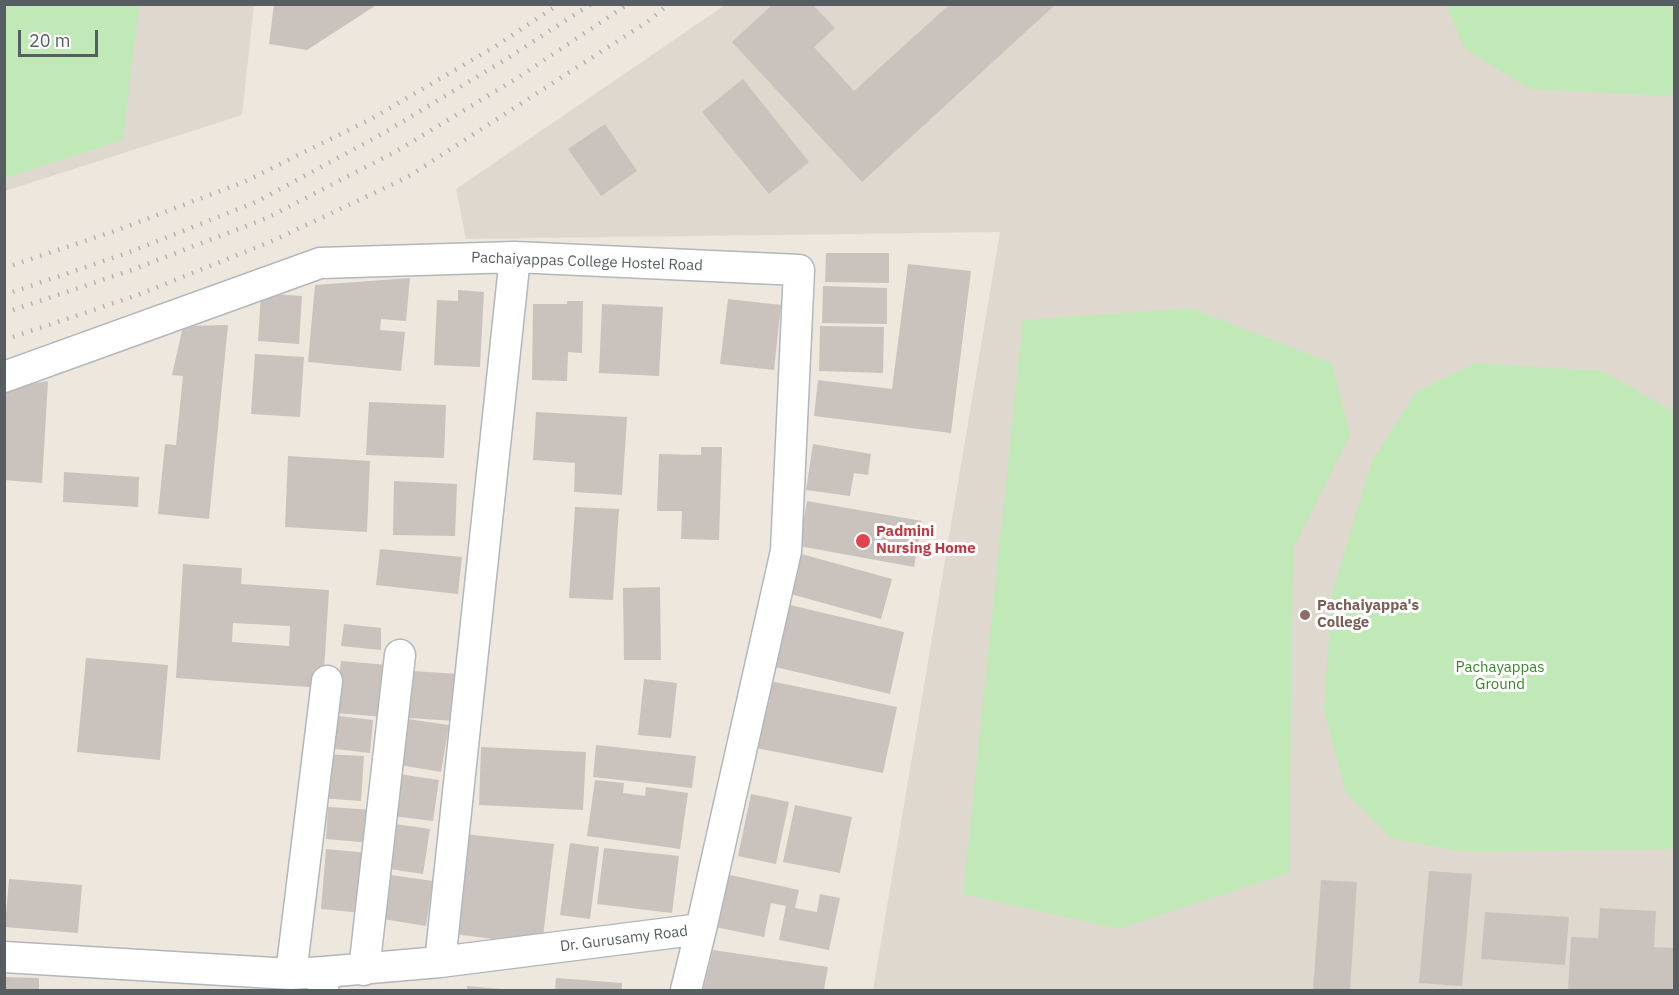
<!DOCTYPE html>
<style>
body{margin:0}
#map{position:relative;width:1679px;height:995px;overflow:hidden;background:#ede7de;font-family:"IBM Plex Sans",sans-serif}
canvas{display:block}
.frame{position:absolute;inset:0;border:6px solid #575e61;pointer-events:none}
.scale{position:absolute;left:18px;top:30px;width:80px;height:27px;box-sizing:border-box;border:3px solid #575e61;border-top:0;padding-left:8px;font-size:18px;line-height:21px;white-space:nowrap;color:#575e61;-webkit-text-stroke:4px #fff;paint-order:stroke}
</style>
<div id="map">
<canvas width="1679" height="995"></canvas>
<div class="frame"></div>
<div class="scale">20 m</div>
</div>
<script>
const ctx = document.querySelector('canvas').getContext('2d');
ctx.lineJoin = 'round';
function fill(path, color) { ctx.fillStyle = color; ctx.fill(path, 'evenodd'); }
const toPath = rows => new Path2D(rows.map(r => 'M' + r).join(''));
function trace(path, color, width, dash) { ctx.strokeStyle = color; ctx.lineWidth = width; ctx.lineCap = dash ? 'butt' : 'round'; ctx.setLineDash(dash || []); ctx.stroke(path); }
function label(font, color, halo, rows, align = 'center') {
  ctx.font = font + ' "IBM Plex Sans",sans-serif'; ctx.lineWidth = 6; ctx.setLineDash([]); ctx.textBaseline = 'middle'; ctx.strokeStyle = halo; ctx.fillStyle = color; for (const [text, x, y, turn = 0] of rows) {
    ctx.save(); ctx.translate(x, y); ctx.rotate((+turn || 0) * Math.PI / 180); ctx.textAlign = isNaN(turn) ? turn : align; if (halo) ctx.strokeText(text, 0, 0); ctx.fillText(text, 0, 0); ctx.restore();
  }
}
const education = toPath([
 [5,5,254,5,242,115,5,191],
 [725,5,1674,5,1674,990,873,990,1000,232,466,239,456,189]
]);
const green = toPath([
 [5,4,139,5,123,140,5,178],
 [1446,5,1674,5,1674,93,1666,96,1530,89,1464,48],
 [1191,308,1332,363,1350,435,1293,549,1289,873,1118,929,963,894,1023,320],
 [1475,363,1602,371,1674,412,1674,849,1466,852,1392,839,1346,793,1324,711,1332,593,1372,461,1417,391]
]);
const building = toPath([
 [274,4,378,4,307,50,269,44],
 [773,4,812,4,835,28,814,47,854,91,950,4,1056,4,862,182,732,42],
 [743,79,809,162,769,194,702,112],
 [605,124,637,171,601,196,568,149],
 [826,253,889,253,889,283,825,282],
 [908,264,971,271,951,433,814,416,818,380,892,389],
 [410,278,406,321,381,319,380,330,405,332,401,371,308,362,315,285],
 [823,286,887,288,887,324,822,323],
 [458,290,484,292,480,367,434,365,437,300,458,301],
 [261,293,302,296,299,344,258,341],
 [728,299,781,305,774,370,720,364],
 [567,301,583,301,582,353,568,352,567,381,532,380,533,304,567,304],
 [602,304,663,307,659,376,599,373],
 [228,325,209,519,158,514,165,444,176,445,183,376,172,375,183,326],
 [820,326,884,327,883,373,819,371],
 [255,354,304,357,300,417,251,414],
 [48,381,42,483,4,480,4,389],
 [369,402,446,405,444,458,366,455],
 [536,412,627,417,622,495,574,492,575,463,533,460],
 [813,444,871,454,868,475,854,473,850,496,806,490],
 [701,447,722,447,719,540,681,539,682,511,657,511,659,454,701,455],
 [288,456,370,461,367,532,285,527],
 [64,472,139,477,138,507,63,502],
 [394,481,457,484,455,536,393,535],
 [807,501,922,521,914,567,799,546],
 [575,507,619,509,613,600,569,598],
 [380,549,462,557,458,594,376,585],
 [798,553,892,579,881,619,787,593],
 [183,564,242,568,241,584,329,590,323,688,176,678],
 [233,623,290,626,289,646,232,642],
 [660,587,661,660,624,660,623,588],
 [786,604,904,632,890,694,771,666],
 [344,624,381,628,381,650,341,646],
 [86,658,168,665,160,760,77,752],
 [341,661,389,665,384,717,336,713],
 [413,671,458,674,454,721,409,718],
 [644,679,677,683,671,738,638,735],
 [765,680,897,707,883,773,751,747],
 [330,715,373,720,370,753,327,748],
 [401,718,449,725,441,772,394,764],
 [596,745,696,756,692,788,593,777],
 [481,747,586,752,583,810,479,805],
 [323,754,364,756,361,801,320,798],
 [399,774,439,780,433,821,393,816],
 [595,780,624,783,623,793,645,796,646,787,688,793,680,849,587,836],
 [751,794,789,802,776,864,738,856],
 [795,805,852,817,840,873,783,862],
 [328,807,374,810,371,843,326,839],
 [389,823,430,829,423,874,383,868],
 [465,834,554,844,542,945,454,934],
 [570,843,599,847,590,919,560,915],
 [604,848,679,856,672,913,597,904],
 [326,849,368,853,362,913,321,909],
 [1429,871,1472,874,1462,986,1419,983],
 [721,873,799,890,795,908,817,912,820,894,840,898,829,950,779,940,786,906,771,903,764,937,710,926],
 [384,874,433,881,426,926,377,918],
 [9,879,82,885,78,933,5,927],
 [1321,880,1357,882,1350,990,1313,990],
 [1600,908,1656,911,1654,947,1674,948,1674,990,1568,990,1571,937,1598,938],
 [1485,912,1569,917,1565,965,1481,959],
 [713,950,828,967,824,990,703,990],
 [4,977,39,978,39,990,4,990],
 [556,978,622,983,622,990,555,990],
 [467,986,502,989,502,990,467,990]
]);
const minor = toPath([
 [4,377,320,263,515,257,799,270,786,551,701,929,440,962,324,972,323,990],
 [4,957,291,974,324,972],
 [440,962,515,257],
 [364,970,400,655],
 [291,974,327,681],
 [686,990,701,929]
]);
const rail = toPath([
 [4,268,115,231,244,182,371,119,496,46,559,4],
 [4,295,127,253,256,202,382,134,503,61,591,4],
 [4,313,129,271,267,218,395,152,519,77,628,4],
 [4,340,135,296,270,242,406,178,647,22,669,4]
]);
const markers = [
 [863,541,8,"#e0444e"],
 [1305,615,6,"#8d6e63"]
];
const streetNames = [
 ["Pachaiyappas College Hostel Road",587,262,2],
 ["Dr. Gurusamy Road",624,939,-7]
];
const healthNames = [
 ["Padmini",876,532],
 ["Nursing Home",876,549]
];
const educationNames = [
 ["Pachaiyappa's",1317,606],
 ["College",1317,623]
];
const parkNames = [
 ["Pachayappas",1500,668],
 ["Ground",1500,685]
];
fill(education, '#dfd8cf');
fill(green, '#c1e8b7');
fill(building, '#cac3bd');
trace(minor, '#b2b7bb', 33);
trace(minor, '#fff', 30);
trace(rail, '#b1b2b2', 4.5, [1.5, 8]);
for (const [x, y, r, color] of markers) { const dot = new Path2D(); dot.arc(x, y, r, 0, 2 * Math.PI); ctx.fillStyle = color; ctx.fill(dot); trace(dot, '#fff', 2); }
label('15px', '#575e61', '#fff', streetNames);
label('bold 15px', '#be3a42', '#fff', healthNames, 'left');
label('bold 15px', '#785e54', '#fff', educationNames, 'left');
label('15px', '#39852b', '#fff', parkNames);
</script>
